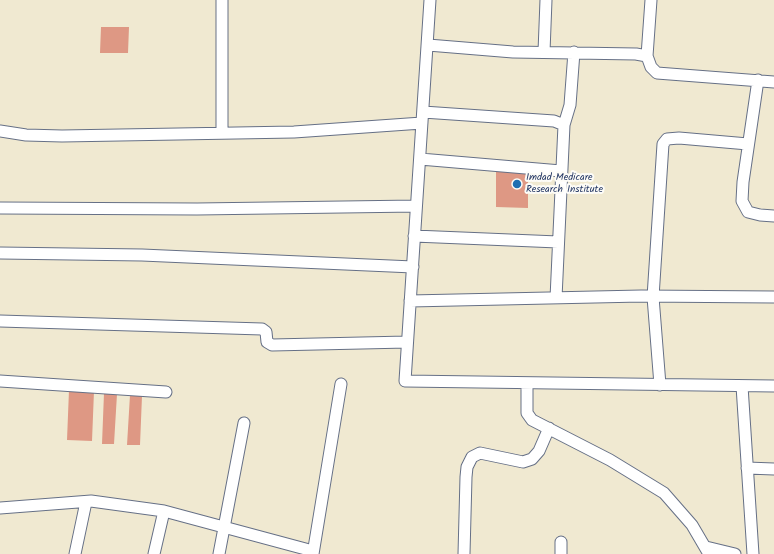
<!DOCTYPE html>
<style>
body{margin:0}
canvas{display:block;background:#f0e9d1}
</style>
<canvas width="774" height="554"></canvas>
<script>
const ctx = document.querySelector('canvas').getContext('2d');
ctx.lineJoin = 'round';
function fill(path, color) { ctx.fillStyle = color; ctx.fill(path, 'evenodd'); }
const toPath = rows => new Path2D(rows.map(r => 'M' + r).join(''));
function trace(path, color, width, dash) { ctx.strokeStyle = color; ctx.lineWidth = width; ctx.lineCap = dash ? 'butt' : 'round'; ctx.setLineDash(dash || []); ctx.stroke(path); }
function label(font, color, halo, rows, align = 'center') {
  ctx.font = font + ' Kalam,sans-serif'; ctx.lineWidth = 4; ctx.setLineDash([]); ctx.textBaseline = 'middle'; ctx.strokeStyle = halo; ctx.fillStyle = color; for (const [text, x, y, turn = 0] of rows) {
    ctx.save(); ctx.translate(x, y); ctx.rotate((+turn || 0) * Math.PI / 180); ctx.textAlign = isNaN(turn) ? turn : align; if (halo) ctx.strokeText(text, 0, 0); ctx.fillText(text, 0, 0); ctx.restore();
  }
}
const building = toPath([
 [101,27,129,27,128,53,100,53],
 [496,169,528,169,528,208,496,207],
 [69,390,94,391,92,441,67,440],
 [104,393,117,394,114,444,102,444],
 [130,395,142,396,140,445,127,445]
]);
const street = toPath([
 [222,0,222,133],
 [430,0,405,381,774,386],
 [428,45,513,52,636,54,647,56,651,67,657,73,774,82],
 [544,52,546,0],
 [647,56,651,0],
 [758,80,743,182,742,201,748,212,760,215,774,216],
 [423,112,554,121,564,125,556,298],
 [564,125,570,105,574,52],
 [0,131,26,135,62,136,294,132,422,123],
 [420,159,561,171],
 [0,208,197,209,416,206],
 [414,236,558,242],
 [0,253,142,255,413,267],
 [410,301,641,296,774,297],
 [0,321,262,329,266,332,267,342,272,345,407,342],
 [0,381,166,392],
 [527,383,527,413,532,420,610,460,664,493,692,525,709,554],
 [660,385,653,297,663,144,667,139,679,138,748,144],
 [742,386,753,554],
 [747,468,774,469],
 [0,508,91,501,164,511,313,551],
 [706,547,735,554],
 [75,554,86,502],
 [154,554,164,511],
 [219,554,244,423],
 [313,554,341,384],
 [464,554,466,477,467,467,472,457,480,453,523,462,532,459,539,451,549,428],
 [561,554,561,542]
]);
const markers = [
 [517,184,5,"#1f6fb2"]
];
const poiNames = [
 ["Imdad Medicare",526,178],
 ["Research Institute",526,190]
];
fill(building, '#de9884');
trace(street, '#667086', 13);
trace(street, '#fff', 11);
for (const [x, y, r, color] of markers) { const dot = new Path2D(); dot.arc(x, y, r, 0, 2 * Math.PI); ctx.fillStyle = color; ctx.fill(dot); trace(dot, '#fdfcf7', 1.5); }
label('10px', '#1b2f5e', '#fdfcf7', poiNames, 'left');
</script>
